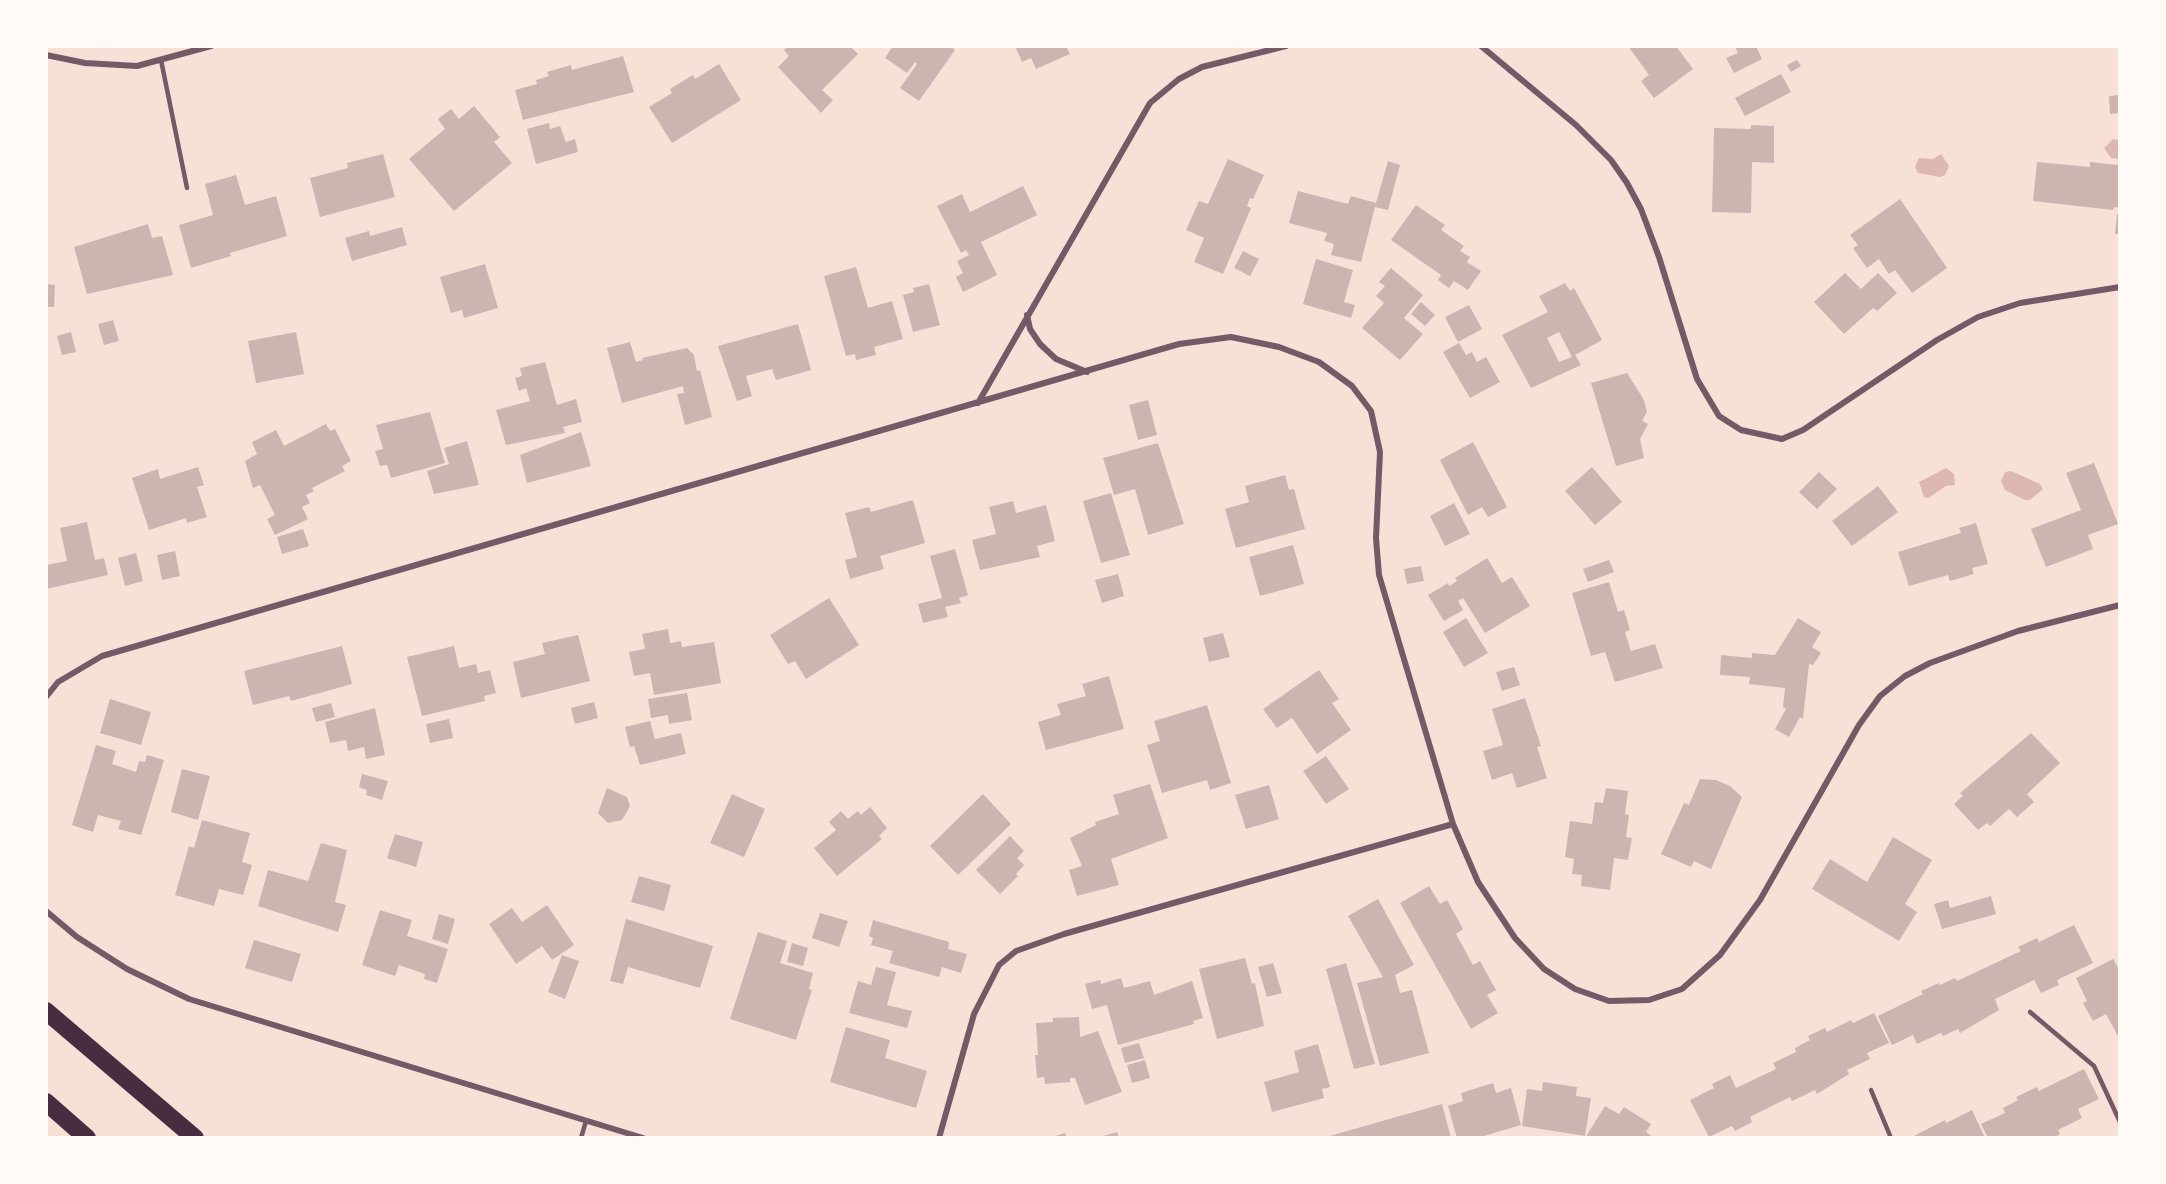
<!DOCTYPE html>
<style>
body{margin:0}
#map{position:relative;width:2166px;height:1184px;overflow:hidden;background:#f7e1d7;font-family:"Titillium Web",sans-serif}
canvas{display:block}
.frame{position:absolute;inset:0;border:48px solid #fffaf5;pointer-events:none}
</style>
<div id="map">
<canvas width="2166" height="1184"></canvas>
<div class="frame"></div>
</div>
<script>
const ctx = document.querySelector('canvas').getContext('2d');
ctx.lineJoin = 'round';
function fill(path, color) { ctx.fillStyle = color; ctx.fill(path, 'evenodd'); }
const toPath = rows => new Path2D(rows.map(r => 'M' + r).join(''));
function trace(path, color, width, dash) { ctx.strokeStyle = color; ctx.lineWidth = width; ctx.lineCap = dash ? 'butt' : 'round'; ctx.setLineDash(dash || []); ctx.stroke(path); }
const water = toPath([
 [2113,139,2119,140,2119,159,2111,158,2104,148],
 [1941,154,1949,166,1945,175,1940,177,1918,173,1915,167,1919,158,1933,159],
 [1946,468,1954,474,1955,485,1946,486,1928,498,1924,497,1919,482],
 [2011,471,2040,484,2043,489,2030,500,2025,500,2005,490,2001,481,2005,472]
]);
const building = toPath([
 [788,46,850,46,858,54,822,90,833,100,821,113,778,67,789,56,784,50],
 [893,46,950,46,955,50,919,101,900,88,917,64,915,62,907,73,885,58],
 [1015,46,1066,46,1070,54,1036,69,1031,58,1022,62],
 [1628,46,1676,46,1693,69,1654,98,1641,81,1649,75],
 [1735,46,1756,46,1762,59,1734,73,1726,58,1738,53],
 [623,56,634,92,523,120,515,90,537,84,536,80,549,76,547,72,571,65,572,70],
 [1797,60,1801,66,1791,72,1787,65],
 [719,64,741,100,672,143,649,107,672,93,670,89,693,75,695,79],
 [1781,74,1791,92,1745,116,1735,98],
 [2120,95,2120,113,2110,114,2109,96],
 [474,106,500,137,494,142,512,163,454,211,409,159,445,129,438,119,451,109,459,119],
 [549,123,550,129,560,126,566,142,575,139,578,152,536,164,527,129],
 [1751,125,1774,126,1774,163,1752,162,1751,213,1712,212,1714,128,1751,129],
 [383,154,395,197,320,217,310,178,348,168,347,163],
 [1228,159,1264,175,1253,199,1250,198,1247,206,1251,208,1223,274,1194,262,1204,238,1186,230,1199,201,1208,204],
 [1388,161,1400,165,1388,210,1375,207,1361,262,1331,255,1334,244,1324,241,1327,233,1289,223,1298,191,1348,204,1351,196,1376,203],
 [2037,162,2090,167,2090,162,2118,165,2120,208,2114,207,2113,210,2033,201],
 [236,175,245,205,276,196,287,236,230,253,231,256,191,268,179,225,213,215,205,184],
 [1023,186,1037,215,981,242,997,275,963,292,956,277,963,273,957,261,969,255,966,250,961,253,937,206,962,194,970,212],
 [1900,199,1947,268,1912,293,1895,270,1889,274,1879,259,1867,268,1853,248,1858,245,1850,235],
 [1416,205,1445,225,1441,230,1464,246,1460,251,1470,257,1467,262,1481,271,1468,290,1454,281,1449,288,1438,280,1441,275,1391,240],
 [2117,214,2120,214,2120,234,2115,234],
 [148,224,152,238,162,236,173,275,87,294,74,247],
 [402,227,407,245,352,261,345,238,369,231,370,236],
 [1243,251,1259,259,1250,276,1234,268],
 [1316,259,1353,270,1344,302,1355,305,1351,318,1303,304],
 [485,264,498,308,464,318,462,310,451,313,440,277],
 [856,267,868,308,892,301,903,339,874,347,876,355,856,360,855,354,846,356,824,276],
 [1391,268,1423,295,1404,318,1423,334,1400,360,1362,328,1384,303,1376,296,1385,286,1379,282],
 [1845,273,1861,289,1878,273,1897,293,1877,311,1873,308,1844,334,1814,302],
 [1565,283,1570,291,1574,288,1602,340,1575,355,1581,365,1531,388,1502,335,1548,312,1539,296],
 [1559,332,1572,357,1559,362,1547,338],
 [46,284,55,285,54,307,46,307],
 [929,284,940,325,913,332,903,295,914,292,913,288],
 [1421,302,1435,315,1425,326,1411,314],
 [1469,305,1482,329,1458,342,1445,317],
 [113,320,119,341,104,345,98,324],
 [798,324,811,370,776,380,772,369,746,376,752,396,737,401,718,346],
 [71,332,76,352,62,355,57,336],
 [296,332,304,374,256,383,248,341],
 [630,342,636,362,643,360,642,358,687,348,694,355,697,371,700,370,712,417,685,425,677,394,684,393,683,386,622,403,607,348],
 [1459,343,1466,355,1472,352,1477,362,1486,357,1500,382,1470,398,1443,352],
 [545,362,557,405,576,399,582,422,563,427,565,433,506,445,496,410,530,401,526,388,519,391,515,378,522,376,520,368],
 [1627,373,1644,400,1647,412,1642,421,1648,424,1640,439,1644,458,1616,466,1591,383],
 [1148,400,1157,435,1138,440,1129,405],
 [430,412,445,463,391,478,387,465,380,466,375,451,383,449,376,425],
 [326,424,330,431,335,429,351,461,342,466,345,471,312,488,314,491,306,495,310,503,302,507,308,519,275,535,267,519,275,515,260,485,253,488,245,461,257,454,252,442,276,430,284,446],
 [581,432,591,466,527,483,520,455],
 [467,441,479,485,434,494,427,471,449,464,444,448],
 [1473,442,1507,507,1488,517,1482,507,1468,515,1440,460],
 [1158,443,1184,524,1148,535,1135,489,1114,495,1103,458],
 [2094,463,2118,524,2088,535,2093,549,2046,567,2031,529,2081,510,2066,473],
 [198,467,204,485,197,487,207,517,187,523,186,518,149,530,132,478,158,469,160,479],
 [1592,467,1622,502,1595,525,1565,491],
 [1819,472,1837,489,1817,509,1799,492],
 [1285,475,1289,490,1294,489,1305,529,1236,548,1225,509,1249,502,1245,486],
 [1878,486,1898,512,1852,546,1832,521],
 [1111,493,1130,555,1101,563,1083,501],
 [913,500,925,543,880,556,884,569,850,579,845,560,857,557,845,513,869,507,871,512],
 [1013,501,1016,513,1046,505,1055,541,1037,546,1040,557,980,570,972,540,996,534,989,507],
 [1454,503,1470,534,1445,546,1430,516],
 [87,522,95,560,104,558,108,575,46,589,46,565,67,561,60,528],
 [1976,523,1988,564,1972,568,1974,574,1950,581,1948,575,1909,586,1898,552,1961,533,1959,528],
 [303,529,309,546,282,554,277,537],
 [1293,545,1304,584,1260,596,1249,557],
 [955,549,968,595,959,598,961,603,945,607,948,617,923,623,918,604,942,598,930,556],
 [175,551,180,576,162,580,157,555],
 [136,553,143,581,125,586,118,558],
 [1487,558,1502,583,1512,577,1530,606,1485,633,1463,598,1458,601,1463,610,1444,621,1428,595,1448,583,1449,586,1457,581,1455,578],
 [1609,560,1614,572,1588,582,1583,569],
 [1421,566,1424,581,1407,584,1404,569],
 [1118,574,1124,596,1102,603,1095,580],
 [1609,582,1618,612,1624,610,1630,630,1625,632,1631,651,1655,644,1663,668,1615,682,1605,652,1591,656,1572,593],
 [829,598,859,645,806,679,795,661,788,664,770,635],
 [1466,618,1488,653,1464,667,1443,632],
 [1798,618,1821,632,1812,647,1821,653,1813,665,1809,664,1803,719,1800,717,1789,737,1775,729,1786,709,1783,707,1785,688,1749,684,1750,677,1720,675,1721,655,1752,658,1752,653,1775,655],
 [668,629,670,643,681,641,682,647,714,642,721,683,654,695,650,673,634,676,629,652,645,649,642,634],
 [1223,633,1230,657,1209,662,1203,638],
 [578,635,590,681,521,698,513,662,545,654,542,643],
 [342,646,352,684,291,701,289,696,253,705,244,671],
 [454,646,459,668,476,664,478,673,490,670,496,693,484,696,485,701,422,716,407,657],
 [1514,667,1520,685,1502,691,1496,672],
 [1319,670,1339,699,1332,703,1351,730,1317,754,1292,718,1277,728,1263,709],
 [1109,676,1124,729,1046,750,1038,722,1061,715,1057,704,1086,696,1082,684],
 [687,693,692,720,669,724,668,715,651,718,648,699],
 [1525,698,1541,746,1537,747,1547,778,1517,788,1512,773,1492,780,1483,751,1503,745,1492,709],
 [110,699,151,712,141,745,100,733],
 [594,702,598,718,575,724,571,708],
 [331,703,335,717,316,722,312,708],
 [1207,705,1231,783,1210,790,1207,780,1162,793,1147,745,1160,741,1154,721],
 [375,708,385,755,366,759,364,747,348,751,346,740,330,743,325,722],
 [449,719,453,738,430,743,426,724],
 [650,721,655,739,681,733,686,754,640,765,634,746,630,747,625,727],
 [2031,733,2060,763,2027,794,2034,802,2017,817,2009,809,1990,826,1987,823,1978,830,1954,804,1963,796,1960,793],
 [96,745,116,751,112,764,136,772,139,761,145,762,147,755,164,760,141,835,118,829,121,821,98,815,93,832,72,825],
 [1326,756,1349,789,1326,804,1303,771],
 [182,769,210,776,198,820,171,812],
 [362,774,388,781,382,800,366,795,367,790,359,787],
 [1700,779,1716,780,1730,786,1742,797,1711,869,1694,861,1691,867,1661,854,1684,803,1689,805],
 [1150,784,1168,838,1111,859,1119,885,1077,896,1069,870,1082,866,1070,838,1096,825,1095,822,1119,814,1113,795],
 [1269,785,1279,819,1246,829,1235,795],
 [607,788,627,797,630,806,622,820,608,823,598,813],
 [1606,788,1628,791,1625,814,1629,815,1626,837,1632,838,1628,860,1614,858,1610,890,1581,886,1582,875,1572,874,1574,859,1565,857,1570,821,1592,824,1595,802,1603,803],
 [732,794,765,809,744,857,710,843],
 [983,794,1011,824,958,875,930,846],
 [870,807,887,828,879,836,882,839,837,876,814,848,836,830,829,822,841,811,848,819,858,811,861,815],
 [202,820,250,833,242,862,252,865,243,895,219,889,214,906,175,895,189,846,194,848],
 [395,834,423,842,416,867,387,858],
 [1010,836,1024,851,1017,858,1024,865,1016,874,1018,876,1000,894,976,870],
 [1893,837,1932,860,1905,904,1917,912,1899,941,1812,889,1830,859,1867,882],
 [321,843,347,850,335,902,346,905,338,932,258,906,268,870,308,881],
 [639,876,671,885,664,911,631,902],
 [1429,886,1440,904,1447,900,1463,929,1456,934,1473,965,1480,961,1496,990,1487,995,1498,1013,1471,1029,1400,903],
 [1991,896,1996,914,1942,929,1934,904,1948,900,1950,908],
 [1378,899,1414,965,1395,975,1400,993,1412,990,1429,1053,1380,1066,1357,983,1383,977,1348,916],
 [547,905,574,945,552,960,542,946,516,964,489,924,512,908,522,922],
 [380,910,412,920,407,936,448,949,437,983,424,979,425,974,399,965,395,976,362,965],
 [820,913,848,921,839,947,812,938],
 [439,914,455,919,448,944,432,939],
 [626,919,713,946,700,988,628,967,623,984,610,981],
 [873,920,949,942,948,949,967,954,961,973,942,967,939,977,889,963,893,951,871,945,873,938,869,936],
 [2074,925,2093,963,2057,980,2059,985,2041,993,2034,980,1995,999,1999,1010,1960,1033,1958,1029,1943,1036,1941,1033,1917,1044,1913,1035,1892,1045,1878,1016,1923,994,1921,991,1939,983,1940,985,1955,978,1957,981,2021,951,2018,947,2037,938,2039,942],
 [758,932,787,941,780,963,813,973,809,989,812,990,796,1040,730,1019],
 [254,940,301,954,292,982,245,968],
 [792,943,808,948,803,966,787,962],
 [562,955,579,961,565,999,548,992],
 [1245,958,1252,984,1255,983,1264,1026,1217,1039,1199,969],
 [2113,959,2120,971,2120,1040,2106,1014,2093,1021,2083,1003,2087,1001,2076,978],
 [1273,963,1282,993,1267,997,1258,967],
 [1346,963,1375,1064,1354,1069,1326,969],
 [876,967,896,972,887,1005,912,1011,907,1028,849,1013,858,981,871,985],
 [1121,978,1124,988,1150,981,1154,995,1192,981,1203,1018,1193,1021,1194,1024,1118,1045,1107,1005,1092,1009,1085,984,1100,980,1101,984],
 [1874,1013,1889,1043,1867,1053,1870,1059,1847,1070,1849,1074,1817,1094,1815,1090,1792,1101,1790,1097,1750,1117,1752,1122,1735,1131,1732,1126,1709,1137,1690,1100,1714,1088,1712,1084,1730,1075,1736,1088,1776,1069,1773,1063,1796,1052,1795,1048,1810,1040,1808,1036,1825,1028,1827,1032,1851,1020,1853,1023],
 [1079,1017,1080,1037,1098,1031,1122,1092,1085,1105,1075,1078,1070,1078,1070,1082,1045,1084,1044,1077,1037,1078,1035,1055,1038,1055,1036,1023,1053,1022,1053,1018],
 [846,1027,890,1040,885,1058,927,1071,916,1108,830,1082],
 [1139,1043,1144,1058,1125,1063,1121,1048],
 [1318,1044,1330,1087,1322,1089,1324,1098,1272,1112,1264,1082,1299,1072,1294,1051],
 [1145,1060,1150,1078,1132,1083,1127,1065],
 [2084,1069,2099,1099,2078,1109,2082,1118,2058,1130,2060,1134,2054,1138,1988,1138,1981,1124,2005,1113,2003,1108,2018,1100,2016,1097,2037,1087,2039,1091],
 [1543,1082,1577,1087,1576,1096,1591,1098,1585,1136,1522,1126,1527,1089,1542,1091],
 [1493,1083,1496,1093,1511,1088,1521,1125,1477,1138,1457,1138,1448,1106,1463,1101,1461,1093],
 [1442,1104,1451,1138,1326,1138,1326,1137],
 [1605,1106,1619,1114,1624,1107,1651,1124,1646,1132,1654,1138,1585,1138],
 [1972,1110,1985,1138,1910,1138,1945,1120,1946,1123],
 [1117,1132,1119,1138,1100,1138,1100,1137],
 [1065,1133,1067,1138,1052,1138,1052,1137]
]);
const service = toPath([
 [161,60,187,188],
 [2030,1012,2094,1066,2120,1122],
 [1871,1090,1891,1138],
 [581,1138,586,1121]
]);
const minor = toPath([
 [1481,46,1576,125,1611,160,1627,183,1641,209,1659,257,1697,379,1719,416,1741,430,1782,439,1803,430,1937,340,1978,317,2020,303,2120,287],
 [46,55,85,63,137,66,211,46],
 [1027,315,1030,329,1040,344,1056,359,1087,372],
 [978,403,1150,103,1179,79,1202,67,1286,46],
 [46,697,58,682,102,656,1179,344,1231,337,1279,347,1319,362,1352,386,1371,411,1380,452,1376,538,1379,575,1453,824,1478,882,1515,938,1544,969,1575,989,1609,1001,1649,1000,1682,989,1720,955,1760,900,1859,725,1880,696,1905,676,1930,663,2018,631,2120,605],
 [46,911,77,937,127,969,189,999,643,1138],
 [939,1138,974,1014,999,965,1016,951,1064,934,1453,824]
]);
const motorway = toPath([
 [46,1011,195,1138],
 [46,1102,87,1138]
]);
fill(water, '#dcb8b0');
fill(building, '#ccb4b1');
trace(service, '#755966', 4.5);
trace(minor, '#755966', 6);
trace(motorway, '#4a2c40', 18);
</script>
